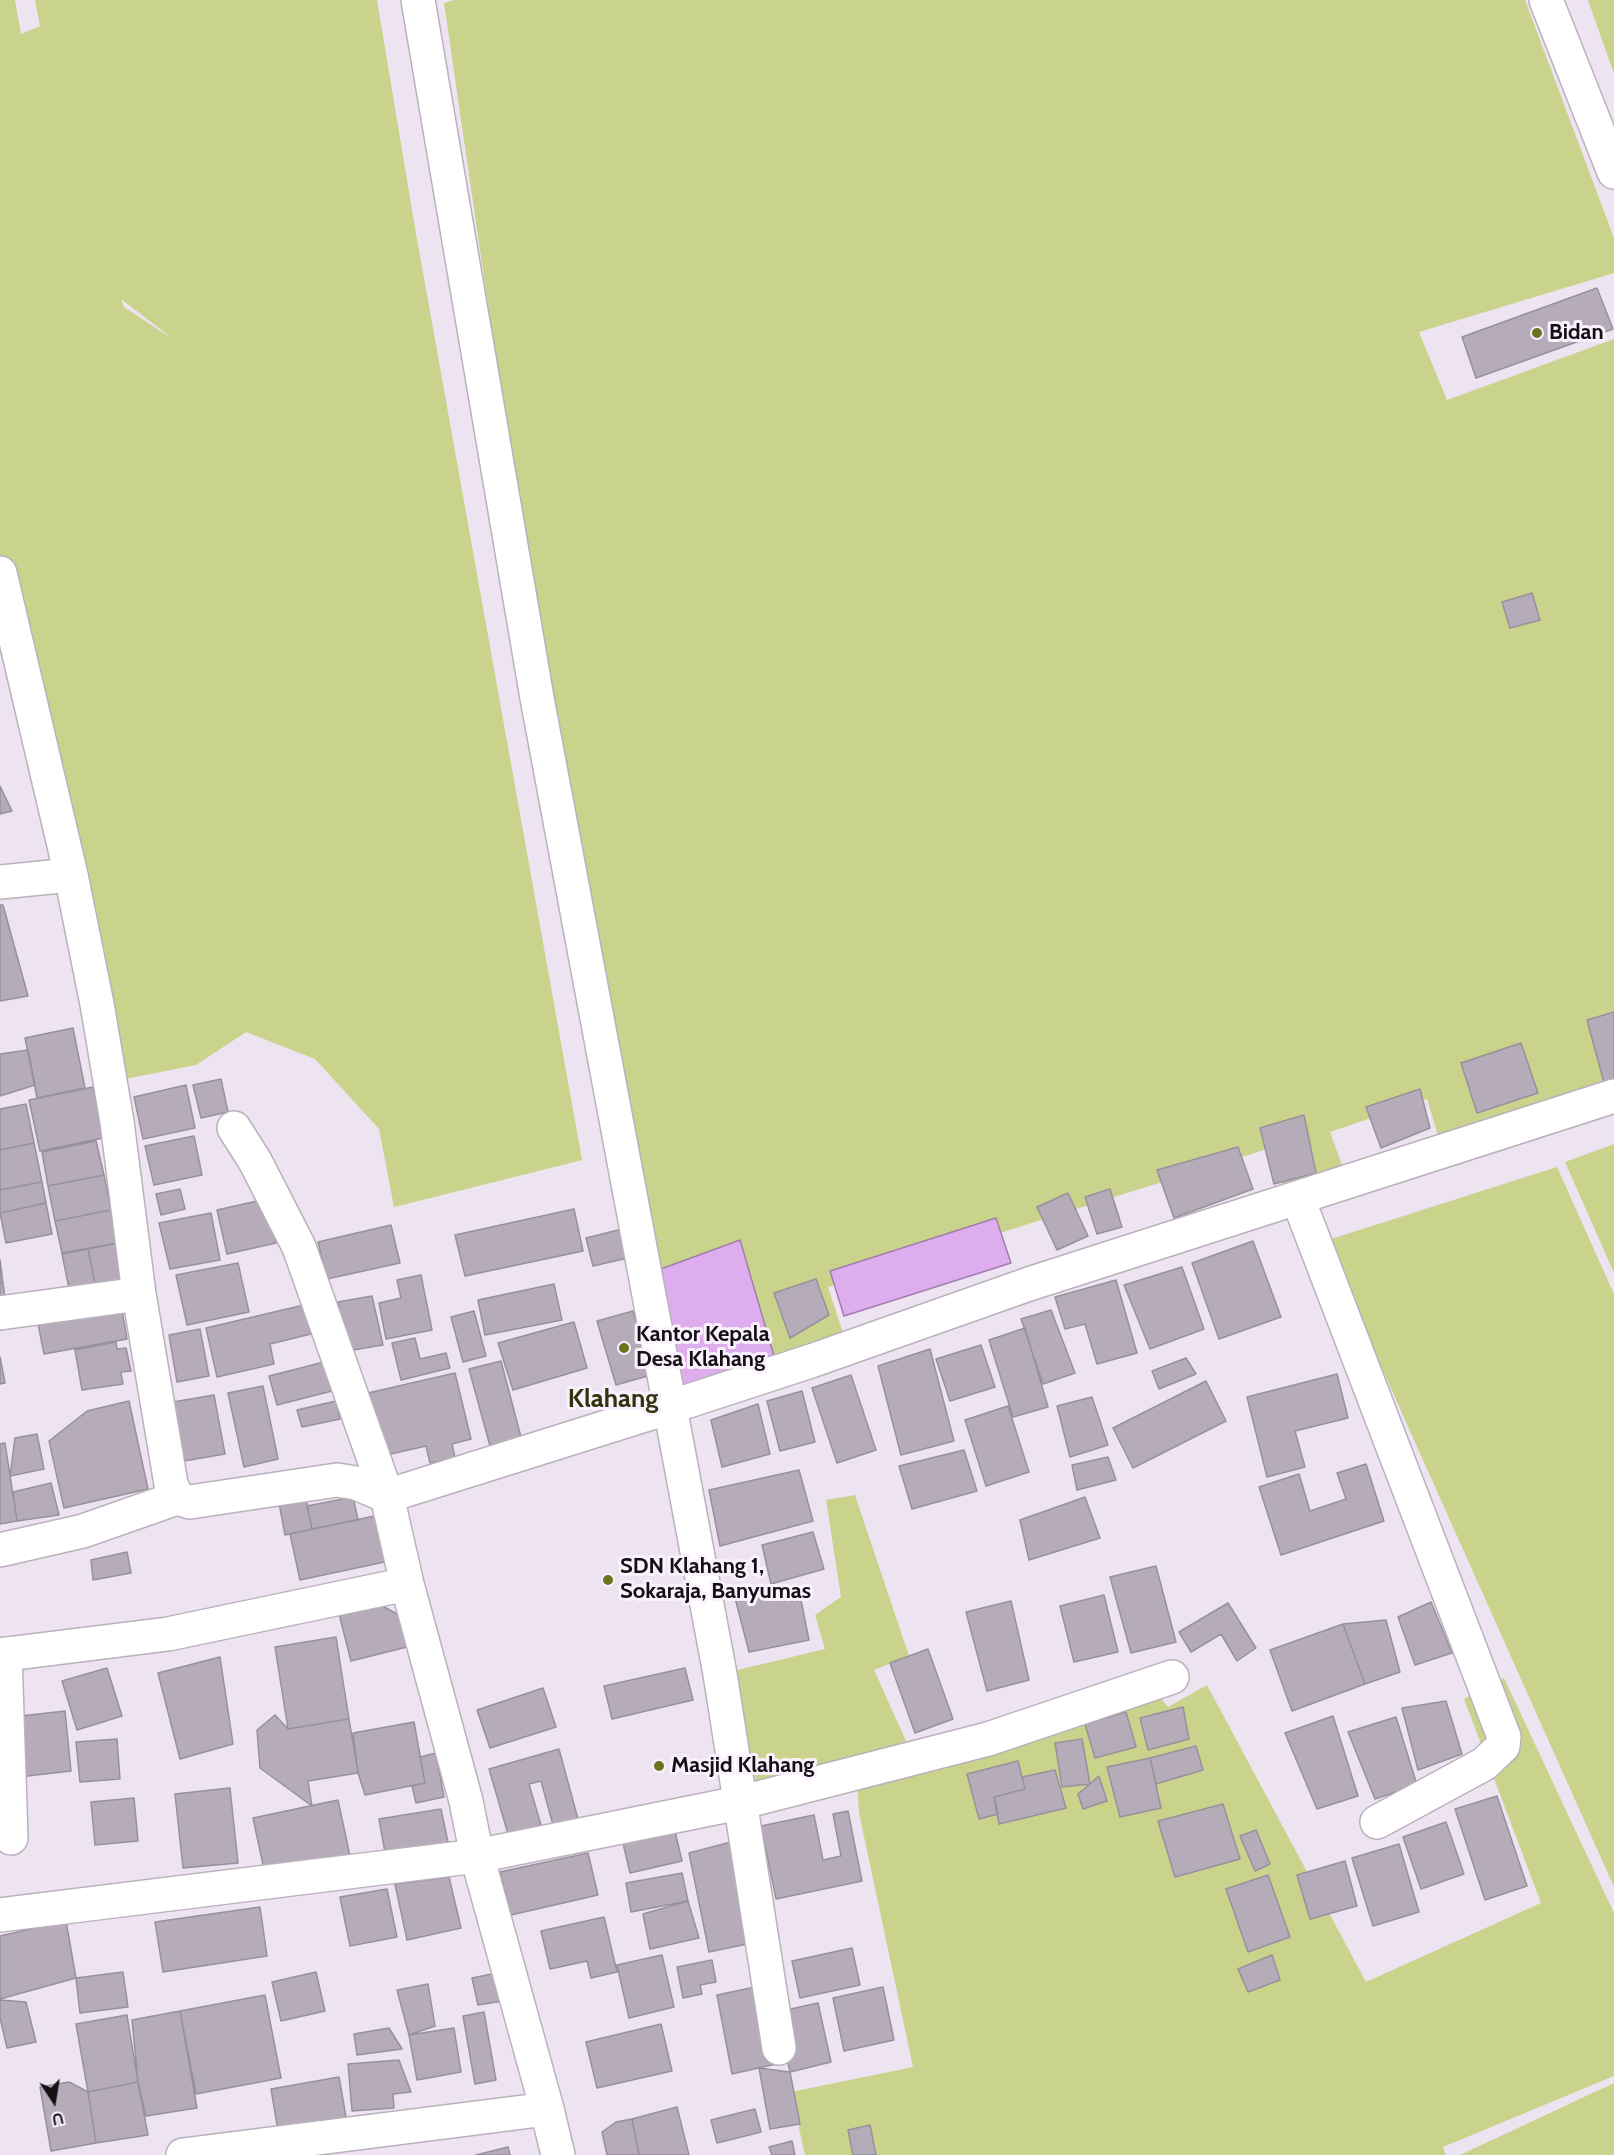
<!DOCTYPE html>
<style>
body{margin:0}
#map{position:relative;width:1614px;height:2155px;overflow:hidden;background:#eee4f1;font-family:Cabin,sans-serif}
canvas{display:block}
.north{position:absolute;left:24px;top:2071px;width:60px;height:60px;-webkit-text-stroke:4px #fbf1fe;paint-order:stroke;rotate:168deg;font-size:16px;font-weight:700;line-height:24px;text-align:center;color:#141115}
.north::after{content:'';display:block;margin:auto;width:21px;height:27px;background:#141115;clip-path:polygon(50% 0,100% 100%,50% 72%,0 100%)}
</style>
<div id="map">
<canvas width="1614" height="2155"></canvas>
<div class="north">U</div>
</div>
<script>
const ctx = document.querySelector('canvas').getContext('2d');
ctx.lineJoin = 'round';
function fill(path, color) { ctx.fillStyle = color; ctx.fill(path, 'evenodd'); }
const toPath = rows => new Path2D(rows.map(r => 'M' + r).join(''));
function trace(path, color, width, dash) { ctx.strokeStyle = color; ctx.lineWidth = width; ctx.lineCap = dash ? 'butt' : 'round'; ctx.setLineDash(dash || []); ctx.stroke(path); }
function label(font, color, halo, rows, align = 'center') {
  ctx.font = font + ' Cabin,sans-serif'; ctx.lineWidth = 6; ctx.setLineDash([]); ctx.textBaseline = 'middle'; ctx.strokeStyle = halo; ctx.fillStyle = color; for (const [text, x, y, turn = 0] of rows) {
    ctx.save(); ctx.translate(x, y); ctx.rotate((+turn || 0) * Math.PI / 180); ctx.textAlign = isNaN(turn) ? turn : align; if (halo) ctx.strokeText(text, 0, 0); ctx.fillText(text, 0, 0); ctx.restore();
  }
}
const green = toPath([
 [0,0,15,0,21,34,40,26,35,0,377,0,415,228,582,1160,394,1207,379,1129,315,1059,246,1032,196,1065,120,1080,0,601],
 [121,299,168,335,168,336,124,307],
 [454,0,1525,0,1614,238,1614,273,1419,332,1447,400,1614,339,1614,1088,1441,1146,1427,1099,1330,1132,1351,1190,1293,1208,1267,1149,828,1287,846,1342,672,1399,545,696,444,3],
 [1588,0,1614,0,1614,74],
 [1614,1144,1614,1273,1565,1162],
 [1557,1167,1614,1294,1614,1887,1325,1241],
 [855,1495,909,1656,874,1670,920,1772,1151,1686,1168,1707,1207,1685,1366,1982,1541,1903,1464,1699,1504,1678,1614,1913,1614,2076,1443,2147,1446,2155,805,2155,791,2092,913,2067,859,1813,857,1782,761,1798,725,1673,825,1649,815,1615,841,1597,826,1500],
 [1614,2083,1614,2155,1460,2155]
]);
const water = toPath([
 [996,1218,1011,1263,844,1316,830,1271,996,1218],
 [740,1240,774,1356,677,1391,650,1273,740,1240]
]);
const building = toPath([
 [1597,288,1613,329,1476,378,1462,337,1597,288],
 [1532,593,1540,620,1510,628,1502,602,1532,593],
 [0,786,12,811,0,814,0,786],
 [0,905,3,905,28,996,0,1001,0,905],
 [1614,1012,1614,1088,1606,1090,1587,1020,1614,1012],
 [73,1028,85,1088,37,1098,25,1038,73,1028],
 [1521,1043,1538,1093,1477,1113,1461,1063,1521,1043],
 [28,1050,35,1085,0,1096,0,1054,28,1050],
 [221,1079,228,1112,201,1118,193,1085,221,1079],
 [186,1085,195,1128,143,1139,134,1097,186,1085],
 [93,1087,103,1138,40,1151,29,1100,93,1087],
 [1420,1089,1430,1128,1381,1148,1366,1107,1420,1089],
 [26,1104,34,1143,0,1150,0,1109,26,1104],
 [1304,1115,1316,1173,1274,1184,1260,1128,1304,1115],
 [194,1136,202,1175,154,1185,145,1146,194,1136],
 [96,1141,104,1175,48,1186,42,1152,96,1141],
 [34,1143,42,1182,0,1190,0,1150,34,1143],
 [1238,1147,1253,1189,1174,1218,1157,1170,1238,1147],
 [104,1175,111,1210,55,1221,48,1186,104,1175],
 [42,1182,46,1203,0,1213,0,1190,42,1182],
 [180,1189,185,1209,161,1215,156,1194,180,1189],
 [1110,1189,1122,1227,1097,1234,1085,1197,1110,1189],
 [1068,1193,1088,1236,1057,1250,1037,1207,1068,1193],
 [266,1199,276,1243,227,1254,217,1210,266,1199],
 [46,1203,52,1234,6,1243,0,1213,46,1203],
 [574,1209,583,1251,465,1276,455,1235,574,1209],
 [111,1210,117,1243,62,1253,55,1221,111,1210],
 [211,1213,220,1260,170,1269,159,1223,211,1213],
 [391,1225,400,1263,327,1279,318,1242,391,1225],
 [622,1229,628,1258,593,1266,586,1238,622,1229],
 [1253,1241,1281,1317,1219,1339,1192,1263,1253,1241],
 [118,1243,128,1292,98,1298,88,1249,118,1243],
 [88,1249,98,1298,72,1303,62,1254,88,1249],
 [0,1260,3,1283,0,1283,0,1260],
 [238,1263,249,1312,187,1325,176,1275,238,1263],
 [1182,1267,1204,1329,1150,1349,1124,1285,1182,1267],
 [421,1275,432,1330,386,1339,379,1303,401,1298,397,1280,421,1275],
 [816,1279,829,1315,790,1338,774,1293,816,1279],
 [1116,1280,1137,1353,1097,1364,1085,1324,1065,1329,1055,1297,1116,1280],
 [0,1283,3,1283,6,1307,0,1308,0,1283],
 [554,1284,562,1320,485,1335,478,1300,554,1284],
 [372,1296,383,1345,347,1351,338,1302,372,1296],
 [120,1299,127,1339,44,1354,36,1314,120,1299],
 [304,1305,311,1334,270,1344,274,1364,217,1377,206,1328,304,1305],
 [1051,1310,1075,1373,1043,1384,1021,1319,1051,1310],
 [474,1311,486,1356,463,1362,451,1317,474,1311],
 [633,1311,651,1375,616,1385,597,1321,633,1311],
 [574,1322,587,1368,513,1390,498,1343,574,1322],
 [1025,1328,1048,1407,1013,1417,989,1340,1025,1328],
 [200,1329,209,1376,177,1382,169,1335,200,1329],
 [415,1338,420,1359,446,1353,450,1368,401,1380,392,1343,415,1338],
 [116,1342,117,1349,126,1348,131,1371,121,1372,123,1384,82,1390,75,1350,116,1342],
 [981,1345,995,1387,950,1401,936,1359,981,1345],
 [930,1349,954,1441,901,1455,878,1366,930,1349],
 [0,1357,5,1383,0,1384,0,1357],
 [1186,1358,1196,1374,1159,1389,1152,1371,1186,1358],
 [501,1361,521,1437,490,1446,469,1369,501,1361],
 [324,1362,332,1391,277,1405,269,1376,324,1362],
 [455,1373,471,1439,452,1444,455,1458,430,1463,426,1446,382,1456,368,1393,455,1373],
 [1337,1374,1348,1418,1295,1431,1305,1467,1267,1477,1247,1397,1337,1374],
 [851,1375,876,1450,837,1463,812,1388,851,1375],
 [1206,1381,1226,1421,1133,1468,1113,1428,1206,1381],
 [263,1386,278,1459,244,1467,228,1393,263,1386],
 [802,1391,815,1442,780,1451,767,1401,802,1391],
 [214,1395,225,1454,184,1461,173,1402,214,1395],
 [1092,1397,1108,1445,1070,1457,1057,1406,1092,1397],
 [129,1401,148,1489,64,1508,49,1441,87,1411,129,1401],
 [336,1401,340,1419,302,1427,297,1410,336,1401],
 [758,1404,770,1454,722,1467,711,1420,758,1404],
 [1008,1406,1029,1472,986,1486,965,1420,1008,1406],
 [37,1434,44,1469,10,1476,15,1438,37,1434],
 [5,1443,17,1521,0,1524,0,1444,5,1443],
 [964,1450,977,1491,912,1509,899,1466,964,1450],
 [1108,1457,1116,1480,1077,1490,1072,1465,1108,1457],
 [1366,1464,1384,1521,1281,1555,1259,1487,1299,1474,1310,1511,1346,1499,1337,1473,1366,1464],
 [799,1470,813,1521,720,1546,709,1490,799,1470],
 [51,1483,59,1515,17,1521,13,1492,51,1483],
 [353,1497,358,1520,312,1529,307,1506,353,1497],
 [1085,1497,1100,1538,1029,1560,1020,1520,1085,1497],
 [306,1499,312,1529,285,1535,279,1503,306,1499],
 [379,1515,389,1561,300,1580,290,1534,379,1515],
 [813,1532,824,1569,771,1584,762,1545,813,1532],
 [127,1552,131,1573,93,1580,91,1560,127,1552],
 [1156,1566,1176,1642,1131,1653,1110,1577,1156,1566],
 [798,1585,809,1640,749,1652,735,1598,798,1585],
 [1104,1595,1118,1652,1074,1662,1060,1606,1104,1595],
 [373,1601,399,1615,407,1647,351,1661,338,1610,373,1601],
 [1011,1601,1029,1680,987,1691,966,1612,1011,1601],
 [1431,1602,1452,1653,1415,1665,1398,1617,1431,1602],
 [1228,1603,1256,1648,1237,1661,1221,1634,1191,1652,1179,1632,1228,1603],
 [1386,1620,1400,1672,1365,1684,1343,1624,1386,1620],
 [1343,1624,1365,1684,1292,1711,1270,1650,1343,1624],
 [336,1637,349,1719,288,1729,275,1647,336,1637],
 [928,1649,953,1719,915,1733,890,1663,928,1649],
 [220,1657,233,1744,180,1759,158,1673,220,1657],
 [107,1668,122,1716,77,1730,62,1681,107,1668],
 [685,1668,693,1700,612,1719,604,1686,685,1668],
 [543,1688,556,1727,490,1748,477,1710,543,1688],
 [1446,1701,1462,1754,1418,1770,1402,1708,1446,1701],
 [1183,1707,1189,1739,1148,1750,1140,1718,1183,1707],
 [65,1711,71,1771,19,1777,12,1717,65,1711],
 [1126,1712,1136,1747,1095,1758,1085,1724,1126,1712],
 [275,1715,288,1729,349,1719,358,1773,308,1781,312,1806,260,1768,257,1730,275,1715],
 [1333,1716,1358,1796,1317,1809,1285,1733,1333,1716],
 [1396,1717,1417,1785,1375,1799,1348,1732,1396,1717],
 [414,1722,425,1783,365,1795,358,1773,353,1733,414,1722],
 [117,1739,120,1779,80,1782,76,1742,117,1739],
 [1082,1739,1090,1784,1062,1787,1055,1743,1082,1739],
 [1196,1746,1203,1770,1156,1784,1150,1758,1196,1746],
 [559,1749,578,1819,553,1825,541,1781,529,1784,541,1825,508,1834,489,1769,559,1749],
 [436,1753,444,1797,416,1803,412,1786,425,1783,420,1757,436,1753],
 [1150,1758,1161,1808,1120,1817,1107,1767,1150,1758],
 [1018,1761,1025,1789,994,1797,998,1814,979,1819,967,1774,1018,1761],
 [1055,1770,1066,1808,999,1824,994,1797,1025,1789,1022,1777,1055,1770],
 [1099,1776,1107,1801,1083,1809,1078,1794,1099,1776],
 [230,1788,238,1863,183,1868,175,1794,230,1788],
 [1497,1796,1527,1886,1485,1900,1455,1809,1497,1796],
 [134,1798,138,1841,95,1845,91,1802,134,1798],
 [338,1800,350,1856,265,1874,253,1818,338,1800],
 [1223,1804,1240,1859,1175,1877,1158,1821,1223,1804],
 [441,1809,449,1847,386,1858,379,1819,441,1809],
 [848,1811,862,1881,776,1899,761,1826,814,1815,823,1860,841,1856,833,1814,848,1811],
 [1446,1822,1464,1874,1421,1889,1403,1837,1446,1822],
 [674,1827,682,1861,630,1873,622,1839,674,1827],
 [1256,1830,1270,1864,1255,1871,1240,1836,1256,1830],
 [746,1838,766,1940,709,1952,689,1853,746,1838],
 [1399,1844,1419,1912,1373,1926,1352,1858,1399,1844],
 [588,1853,598,1895,511,1915,500,1872,588,1853],
 [1345,1861,1357,1906,1310,1919,1297,1875,1345,1861],
 [682,1873,688,1901,631,1912,626,1883,682,1873],
 [1268,1875,1290,1937,1248,1952,1226,1889,1268,1875],
 [449,1877,461,1928,407,1940,395,1884,449,1877],
 [387,1889,397,1937,350,1946,340,1897,387,1889],
 [688,1901,699,1938,650,1949,643,1914,688,1901],
 [260,1907,267,1956,163,1972,155,1922,260,1907],
 [604,1917,617,1972,591,1978,587,1961,550,1969,541,1931,604,1917],
 [66,1921,76,1978,0,1999,0,1936,66,1921],
 [852,1948,860,1985,800,1998,792,1961,852,1948],
 [662,1955,674,2007,629,2018,617,1965,662,1955],
 [1272,1955,1280,1980,1248,1992,1238,1969,1272,1955],
 [712,1960,716,1982,700,1985,702,1994,683,1998,677,1967,712,1960],
 [123,1972,128,2007,80,2013,76,1978,123,1972],
 [316,1972,325,2011,281,2021,272,1982,316,1972],
 [497,1973,503,2001,478,2005,472,1978,497,1973],
 [428,1984,435,2026,409,2035,397,1990,428,1984],
 [760,1986,776,2064,732,2074,717,1995,760,1986],
 [883,1987,894,2040,844,2051,833,1998,883,1987],
 [265,1995,281,2078,196,2094,180,2011,265,1995],
 [0,2000,26,2002,36,2042,7,2048,0,2018,0,2000],
 [818,2003,831,2062,790,2072,777,2012,818,2003],
 [180,2011,197,2108,146,2116,138,2082,132,2020,180,2011],
 [484,2012,496,2080,475,2084,463,2016,484,2012],
 [127,2015,138,2082,88,2092,76,2024,127,2015],
 [661,2024,672,2071,597,2088,586,2042,661,2024],
 [389,2028,402,2049,357,2055,354,2034,389,2028],
 [454,2028,461,2072,417,2080,409,2035,454,2028],
 [399,2060,411,2092,393,2094,394,2108,352,2111,348,2064,399,2060],
 [759,2068,790,2072,800,2124,770,2129,759,2068],
 [339,2077,346,2117,278,2130,271,2089,339,2077],
 [69,2082,88,2092,96,2143,51,2151,40,2087,69,2082],
 [138,2082,148,2135,96,2143,88,2092,138,2082],
 [677,2107,689,2155,639,2155,632,2119,677,2107],
 [755,2109,761,2132,717,2143,711,2120,755,2109],
 [632,2119,639,2155,607,2155,602,2132,616,2122,632,2119],
 [870,2125,876,2155,853,2155,848,2130,870,2125],
 [792,2141,795,2155,772,2155,769,2147,792,2141],
 [508,2147,510,2155,476,2155,508,2147]
]);
const minor = toPath([
 [418,0,537,698,670,1407,811,1361,1029,1284,1614,1096],
 [0,573,71,875,97,1004,117,1122,139,1294,171,1484,177,1498,190,1502,337,1480,356,1483,387,1496,670,1407,720,1674,779,2048],
 [0,882,71,875],
 [234,1128,255,1161,299,1247,387,1496,407,1584,466,1801,477,1856,547,2109],
 [1298,1199,1504,1737,1503,1746,1484,1764,1377,1822],
 [0,1313,139,1294],
 [0,1550,83,1531,177,1498],
 [5,1654,11,1838],
 [0,1655,168,1634,407,1584],
 [0,1915,477,1856,739,1803,988,1739,1172,1677],
 [183,2155,547,2109,558,2155]
]);
const tertiary = toPath([
 [1546,0,1614,172]
]);
const markers = [
 [1537,333,6,"#6b741d"],
 [624,1348,6,"#6b741d"],
 [608,1580,6,"#6b741d"],
 [659,1766,6,"#6b741d"]
];
const poiNames = [
 ["Bidan",1549,333],
 ["Kantor Kepala",636,1335],
 ["Desa Klahang",636,1360],
 ["SDN Klahang 1,",620,1567],
 ["Sokaraja, Banyumas",620,1592],
 ["Masjid Klahang",671,1766]
];
const quarterNames = [
 ["Klahang",613,1399]
];
fill(green, '#c9d38c');
fill(water, '#deadee');
trace(water, '#a17ead', 1.5);
fill(building, '#b6acb9');
trace(building, '#98909b', 1.5);
trace(minor, '#bab1bd', 36);
trace(tertiary, '#bab1bd', 36);
trace(minor, '#fff', 33);
trace(tertiary, '#fff', 33);
for (const [x, y, r, color] of markers) { const dot = new Path2D(); dot.arc(x, y, r, 0, 2 * Math.PI); ctx.fillStyle = color; ctx.fill(dot); trace(dot, '#fbf1fe', 2); }
label('bold 22px', '#141115', '#fbf1fe', poiNames, 'left');
label('bold 26px', '#30340c', '#fbf1fe', quarterNames);
</script>
